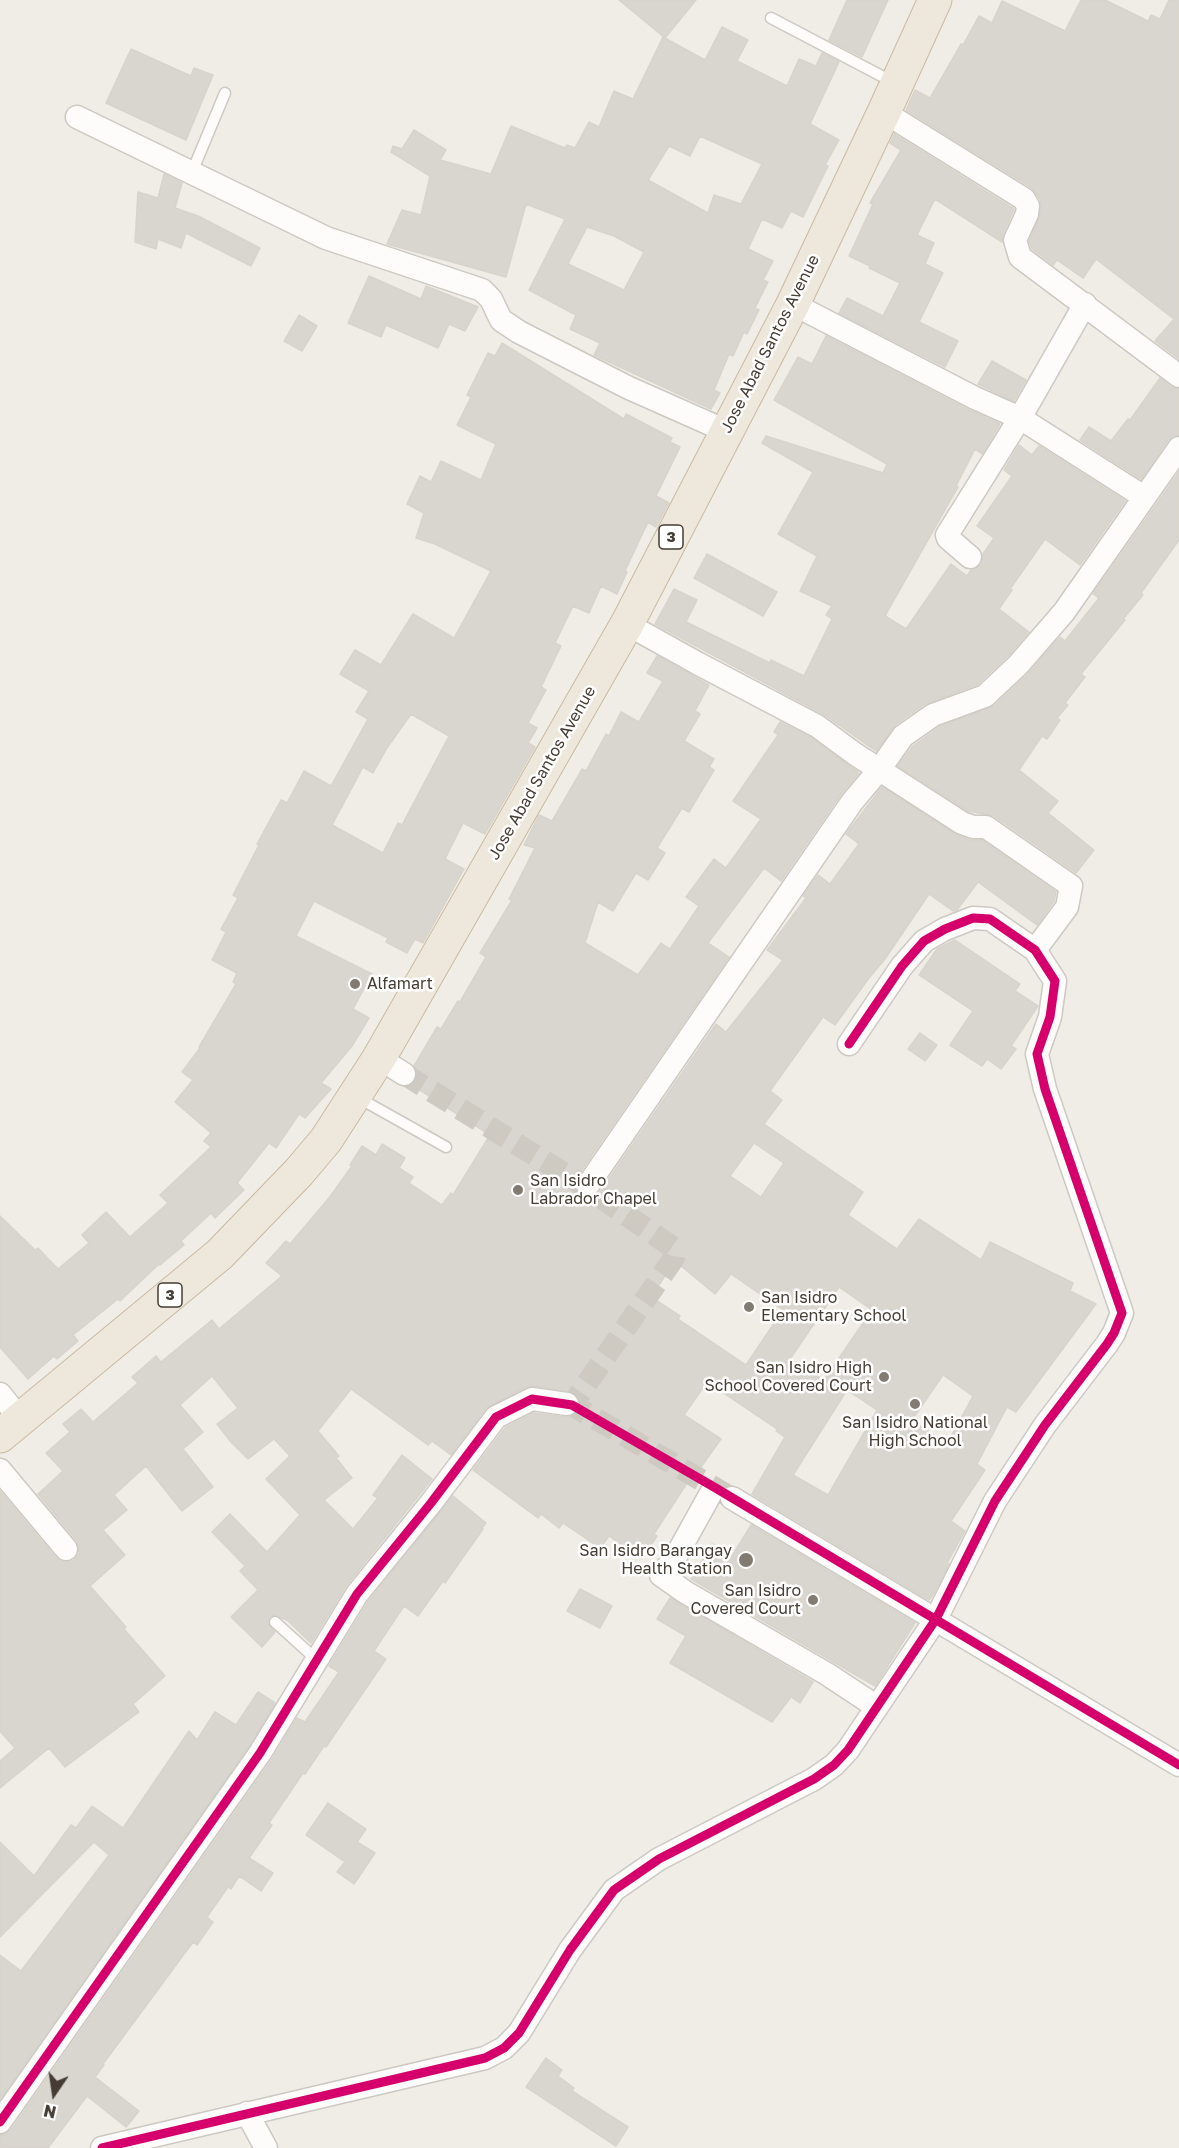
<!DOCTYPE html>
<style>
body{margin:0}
#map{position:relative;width:1179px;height:2148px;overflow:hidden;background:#f0ede6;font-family:"Golos Text",sans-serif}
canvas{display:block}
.north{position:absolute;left:24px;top:2064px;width:60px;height:60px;-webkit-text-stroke:4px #fff;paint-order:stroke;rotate:193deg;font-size:16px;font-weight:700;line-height:24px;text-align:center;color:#453d33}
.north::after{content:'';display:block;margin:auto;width:21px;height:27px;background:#453d33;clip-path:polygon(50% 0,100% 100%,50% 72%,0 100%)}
</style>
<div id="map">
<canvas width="1179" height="2148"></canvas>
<div class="north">N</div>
</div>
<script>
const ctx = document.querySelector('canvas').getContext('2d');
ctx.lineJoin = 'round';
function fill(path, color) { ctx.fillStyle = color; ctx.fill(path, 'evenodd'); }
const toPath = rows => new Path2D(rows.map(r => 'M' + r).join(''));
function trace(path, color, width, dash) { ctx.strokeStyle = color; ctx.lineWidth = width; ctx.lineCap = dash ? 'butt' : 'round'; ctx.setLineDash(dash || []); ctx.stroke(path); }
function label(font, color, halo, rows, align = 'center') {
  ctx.font = font + ' "Golos Text",sans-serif'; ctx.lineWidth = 5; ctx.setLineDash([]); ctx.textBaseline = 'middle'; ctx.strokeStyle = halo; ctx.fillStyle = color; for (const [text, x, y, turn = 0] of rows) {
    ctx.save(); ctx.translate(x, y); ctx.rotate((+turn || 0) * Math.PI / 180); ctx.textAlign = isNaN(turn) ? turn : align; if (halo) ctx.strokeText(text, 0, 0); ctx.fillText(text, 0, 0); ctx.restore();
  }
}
const building = toPath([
 [619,0,696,0,665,38,619,0],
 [847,0,888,0,862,57,829,40,847,0],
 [1081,0,1105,0,1148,21,1151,15,1160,19,1169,0,1179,0,1179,359,1155,341,1174,319,1096,259,1083,278,1057,260,1053,265,1032,249,1029,241,1039,219,1041,208,1040,199,1032,188,906,110,915,90,930,98,961,44,963,45,979,16,992,23,1002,1,1065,31,1081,0],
 [722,27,748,40,737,61,787,86,799,59,816,66,822,53,839,62,810,124,839,140,825,165,828,166,803,217,791,211,782,228,762,219,748,249,773,261,763,280,768,282,755,308,759,310,747,334,744,332,733,356,729,354,714,390,720,393,711,409,594,355,600,343,570,329,576,315,529,290,565,219,526,204,506,277,387,244,402,210,421,215,430,176,391,152,393,146,402,149,414,130,446,150,440,160,491,174,511,126,565,148,567,145,575,148,589,122,599,127,614,91,633,99,663,37,705,60,722,27],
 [700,136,762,164,741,204,714,195,708,213,648,180,669,146,690,156,700,136],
 [587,227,614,236,644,252,624,290,568,264,587,227],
 [131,49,191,76,194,68,213,75,186,140,106,103,131,49],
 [894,134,1014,209,1003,234,1002,242,935,199,917,235,934,243,925,264,943,273,919,322,958,341,945,367,839,313,847,298,883,316,900,283,869,268,870,266,849,256,873,204,870,203,901,150,890,143,894,134],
 [164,174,182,183,175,208,198,216,260,248,251,266,186,233,181,248,158,239,156,249,135,242,138,192,158,198,164,174],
 [369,276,421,299,426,286,478,307,465,331,449,324,438,348,386,325,381,337,348,323,369,276],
 [299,315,317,326,302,351,284,341,299,315],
 [826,336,969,410,1000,424,982,454,975,449,956,486,958,487,885,616,906,629,951,564,967,576,971,570,981,565,983,554,994,538,977,526,1012,476,1004,470,1019,445,1032,455,1039,446,1125,501,1080,565,1045,539,1010,589,1012,590,999,609,1029,632,1008,656,978,684,925,704,895,725,876,751,823,714,655,624,674,589,697,600,686,622,770,663,771,660,804,676,832,619,826,615,832,606,800,591,817,556,778,534,813,472,762,443,766,436,883,473,887,464,774,400,798,357,812,364,826,336],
 [502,343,624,419,626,414,672,438,670,442,680,447,656,496,669,503,656,527,648,522,625,571,627,572,617,594,601,586,589,613,573,606,555,643,561,646,541,687,546,690,528,723,537,728,528,743,535,747,485,834,463,823,445,859,464,869,423,943,415,939,407,953,386,942,388,938,314,901,296,936,372,974,353,1009,369,1018,352,1046,321,1083,331,1089,305,1118,299,1114,276,1148,269,1143,237,1183,244,1190,215,1218,211,1213,181,1241,184,1245,160,1265,159,1264,120,1301,118,1299,73,1335,78,1341,57,1359,54,1356,28,1379,0,1347,0,1216,35,1250,38,1248,58,1269,89,1243,82,1235,106,1212,130,1237,168,1203,160,1195,211,1147,204,1141,211,1133,175,1102,193,1080,182,1072,200,1048,199,1047,236,984,233,982,237,973,212,960,226,932,221,929,238,898,233,895,259,845,257,844,281,800,287,803,304,771,331,786,368,719,356,712,369,691,340,674,355,650,381,665,413,614,454,638,491,571,435,544,416,538,424,513,407,504,420,476,431,482,441,461,481,480,496,444,457,425,471,397,467,395,488,353,495,356,502,343],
 [411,714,449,736,402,825,398,823,383,853,332,825,363,767,373,773,387,748,411,714],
 [992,361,1026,380,1014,401,978,384,992,361],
 [1160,378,1171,387,1179,389,1179,435,1173,436,1168,440,1141,479,1080,440,1089,427,1111,441,1128,419,1130,420,1160,378],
 [1179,472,1179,540,1141,593,1143,595,1123,619,1125,620,1081,674,1085,677,1065,703,1068,705,1057,718,1060,720,1047,739,1042,736,1019,770,1058,801,1048,813,1094,850,1076,873,994,816,968,811,898,766,913,746,939,727,994,706,1028,674,1060,637,1065,641,1099,598,1093,594,1179,472],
 [707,554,777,592,763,616,694,578,707,554],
 [657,656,709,685,695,711,700,714,684,741,714,759,709,767,714,770,689,812,682,808,657,848,665,853,648,880,636,873,613,911,598,902,585,943,638,975,661,943,670,949,699,906,686,897,714,859,726,868,761,819,733,801,778,735,774,732,780,722,810,737,859,773,841,794,781,881,764,868,708,943,729,957,577,1177,575,1183,576,1190,581,1196,586,1198,593,1197,599,1193,716,1024,726,1032,783,960,767,950,806,898,803,896,818,875,830,884,859,844,846,834,882,787,955,834,969,840,982,840,1056,892,1054,901,1037,925,978,882,957,910,953,911,929,894,885,959,869,978,835,1025,823,1017,810,1035,770,1091,782,1100,764,1124,863,1192,848,1215,897,1249,919,1219,981,1260,990,1242,1073,1283,1070,1291,1096,1304,1016,1412,1007,1407,977,1464,985,1470,951,1521,965,1531,947,1563,949,1564,933,1595,929,1600,752,1494,785,1437,776,1431,777,1429,707,1382,684,1415,721,1439,691,1481,689,1480,654,1534,657,1536,642,1559,609,1536,600,1548,563,1523,559,1528,541,1514,538,1518,473,1470,505,1428,534,1413,566,1417,571,1417,577,1413,580,1406,580,1400,575,1393,534,1386,526,1387,486,1408,451,1455,432,1441,428,1445,351,1389,318,1431,339,1456,336,1458,352,1478,324,1500,353,1529,378,1498,373,1495,402,1455,432,1479,346,1586,311,1643,287,1620,273,1615,269,1617,268,1624,275,1632,262,1647,231,1617,258,1590,240,1571,245,1566,212,1532,230,1514,267,1552,300,1515,266,1479,290,1456,274,1439,248,1459,231,1442,217,1424,238,1408,212,1376,180,1405,203,1432,183,1449,213,1487,182,1511,146,1466,114,1495,127,1510,103,1530,125,1555,90,1586,126,1627,124,1629,165,1676,133,1704,139,1712,65,1767,49,1748,0,1788,0,1761,15,1748,0,1731,0,1491,56,1558,62,1562,69,1562,74,1560,79,1553,77,1541,38,1494,63,1471,46,1453,70,1432,63,1424,81,1409,93,1422,138,1383,132,1377,156,1356,161,1362,212,1320,219,1329,282,1276,266,1263,286,1241,290,1244,329,1198,352,1166,350,1165,362,1146,376,1155,382,1144,405,1158,399,1168,413,1177,409,1183,442,1205,451,1193,453,1195,490,1135,412,1085,417,1075,414,1066,437,1027,441,1029,458,1001,460,1002,486,957,480,953,512,900,509,899,535,848,524,845,539,815,552,821,582,769,586,771,606,734,609,736,621,712,639,722,663,681,647,673,657,656],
 [754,1143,784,1163,761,1197,730,1176,754,1143],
 [675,1261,715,1294,731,1274,783,1310,746,1365,678,1319,680,1316,651,1297,675,1261],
 [839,1287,872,1310,824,1380,790,1359,839,1287],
 [943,1375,973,1396,947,1444,912,1420,943,1375],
 [847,1390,877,1410,828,1495,793,1475,847,1390],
 [955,940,1020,984,1015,991,1038,1006,1011,1046,1016,1049,1001,1069,987,1059,982,1066,950,1045,973,1011,919,975,937,949,955,940],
 [920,1033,937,1045,925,1061,908,1049,920,1033],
 [453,1496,486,1523,482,1528,483,1529,445,1583,443,1581,418,1616,404,1606,374,1651,386,1659,326,1747,324,1746,305,1774,303,1773,269,1823,272,1825,249,1858,273,1873,261,1891,239,1876,231,1889,228,1887,207,1917,213,1922,197,1945,193,1942,103,2064,104,2065,95,2077,139,2111,126,2127,87,2096,48,2148,0,2148,0,2135,6,2134,11,2130,271,1761,297,1718,305,1722,339,1672,329,1666,368,1602,453,1496],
 [751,1525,915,1623,875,1686,691,1579,712,1544,732,1556,751,1525],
 [580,1589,612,1606,600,1628,567,1611,580,1589],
 [670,1598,813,1682,800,1703,791,1697,772,1722,670,1663,686,1636,657,1619,670,1598],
 [258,1692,275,1703,249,1746,0,2099,0,1955,21,1971,109,1855,94,1842,0,1937,0,1842,34,1876,71,1825,76,1828,92,1806,123,1828,189,1731,197,1740,215,1712,236,1725,258,1692],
 [328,1803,366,1829,357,1842,375,1853,354,1884,337,1872,345,1862,306,1835,328,1803],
 [546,2058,562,2070,558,2076,574,2088,572,2091,628,2127,616,2146,526,2087,546,2058]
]);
const minorTunnel = toPath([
 [404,1074,586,1187,675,1249,674,1258,572,1405],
 [567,1404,572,1405,732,1498]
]);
const service = toPath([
 [771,18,893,82],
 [192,172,225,93],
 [357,1097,446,1147],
 [275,1622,317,1660]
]);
const minor = toPath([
 [884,112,1024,199,1028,206,1027,214,1015,240,1020,257,1179,376],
 [77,117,326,238,482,290,491,299,501,320,519,332,629,388,726,431],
 [793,304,975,398,1020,418,1144,497],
 [970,557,948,538,947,535,1020,418,1085,304],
 [627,624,697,663,817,726,855,754,962,823,973,827,986,827,1071,886,1067,907,1035,950],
 [379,1058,404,1074],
 [588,1185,852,802,879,770,903,736,933,715,985,696,1018,665,1064,612,1179,448],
 [0,1394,21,1420],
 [0,1470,66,1549],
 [711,1493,675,1558,661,1575,685,1592,827,1674,877,1707],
 [732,1498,1179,1765],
 [247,2113,266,2148],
 [0,2122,260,1753,357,1594,431,1503,496,1417,532,1399,567,1404],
 [102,2148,485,2058,504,2048,519,2033,570,1950,614,1890,659,1859,814,1779,834,1765,848,1750,936,1619,995,1501,1045,1425,1107,1344,1114,1333,1122,1313,1045,1089,1037,1054,1050,1017,1055,981,1035,950,990,919,973,918,945,929,924,941,902,966,849,1044]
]);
const trunk = toPath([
 [0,1436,220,1254,299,1172,326,1140,379,1058,627,624,793,304,884,112,935,0]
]);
const cycleway = toPath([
 [0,2122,260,1753,357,1594,431,1503,496,1417,532,1399,572,1405,714,1487,1179,1765],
 [102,2148,485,2058,504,2048,519,2033,570,1950,614,1890,659,1859,814,1779,834,1765,848,1750,936,1619,995,1501,1045,1425,1107,1344,1114,1333,1122,1313,1045,1089,1037,1054,1050,1017,1055,981,1035,950,990,919,973,918,945,929,924,941,902,966,849,1044]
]);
const markers = [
 [355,984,6,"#817b72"],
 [518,1190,6,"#817b72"],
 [749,1307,6,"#817b72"],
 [884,1377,6,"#817b72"],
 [915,1404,6,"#817b72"],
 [746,1560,8,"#817b72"],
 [813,1600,6,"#817b72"]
];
const shields = [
 [671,537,24],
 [170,1295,24]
];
const shieldNames = [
 ["3",671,537],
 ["3",170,1295]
];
const streetNames = [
 ["Jose Abad Santos Avenue",770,344,-63],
 ["Jose Abad Santos Avenue",542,773,-60]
];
const poiNames = [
 ["Alfamart",367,984],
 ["San Isidro",530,1181],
 ["Labrador Chapel",530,1199],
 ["San Isidro",761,1298],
 ["Elementary School",761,1316],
 ["San Isidro High",872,1368,"right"],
 ["School Covered Court",872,1386,"right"],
 ["San Isidro National",915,1423,"center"],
 ["High School",915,1441,"center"],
 ["San Isidro Barangay",732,1551,"right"],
 ["Health Station",732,1569,"right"],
 ["San Isidro",801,1591,"right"],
 ["Covered Court",801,1609,"right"]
];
fill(building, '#d9d5cf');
trace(building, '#d8d4cc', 1.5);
trace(minorTunnel, '#cecac2', 22, [22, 11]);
trace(service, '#ccc9c2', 13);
trace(minor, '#ccc9c2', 25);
trace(trunk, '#cab9a0', 35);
trace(service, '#fdfcfb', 10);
trace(minor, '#fdfcfb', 22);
trace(trunk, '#eee8dc', 33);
trace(cycleway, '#d6006c', 9);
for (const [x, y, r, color] of markers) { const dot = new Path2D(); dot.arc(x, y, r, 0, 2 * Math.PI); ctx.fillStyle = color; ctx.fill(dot); trace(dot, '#fff', 2); }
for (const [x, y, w] of shields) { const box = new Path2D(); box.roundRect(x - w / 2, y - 12, w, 24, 4.5); ctx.fillStyle = '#fff'; ctx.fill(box); trace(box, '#453d33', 1.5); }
label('bold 15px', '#453d33', null, shieldNames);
label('16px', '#453d33', '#fff', streetNames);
label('16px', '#453d33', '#fff', poiNames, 'left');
</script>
